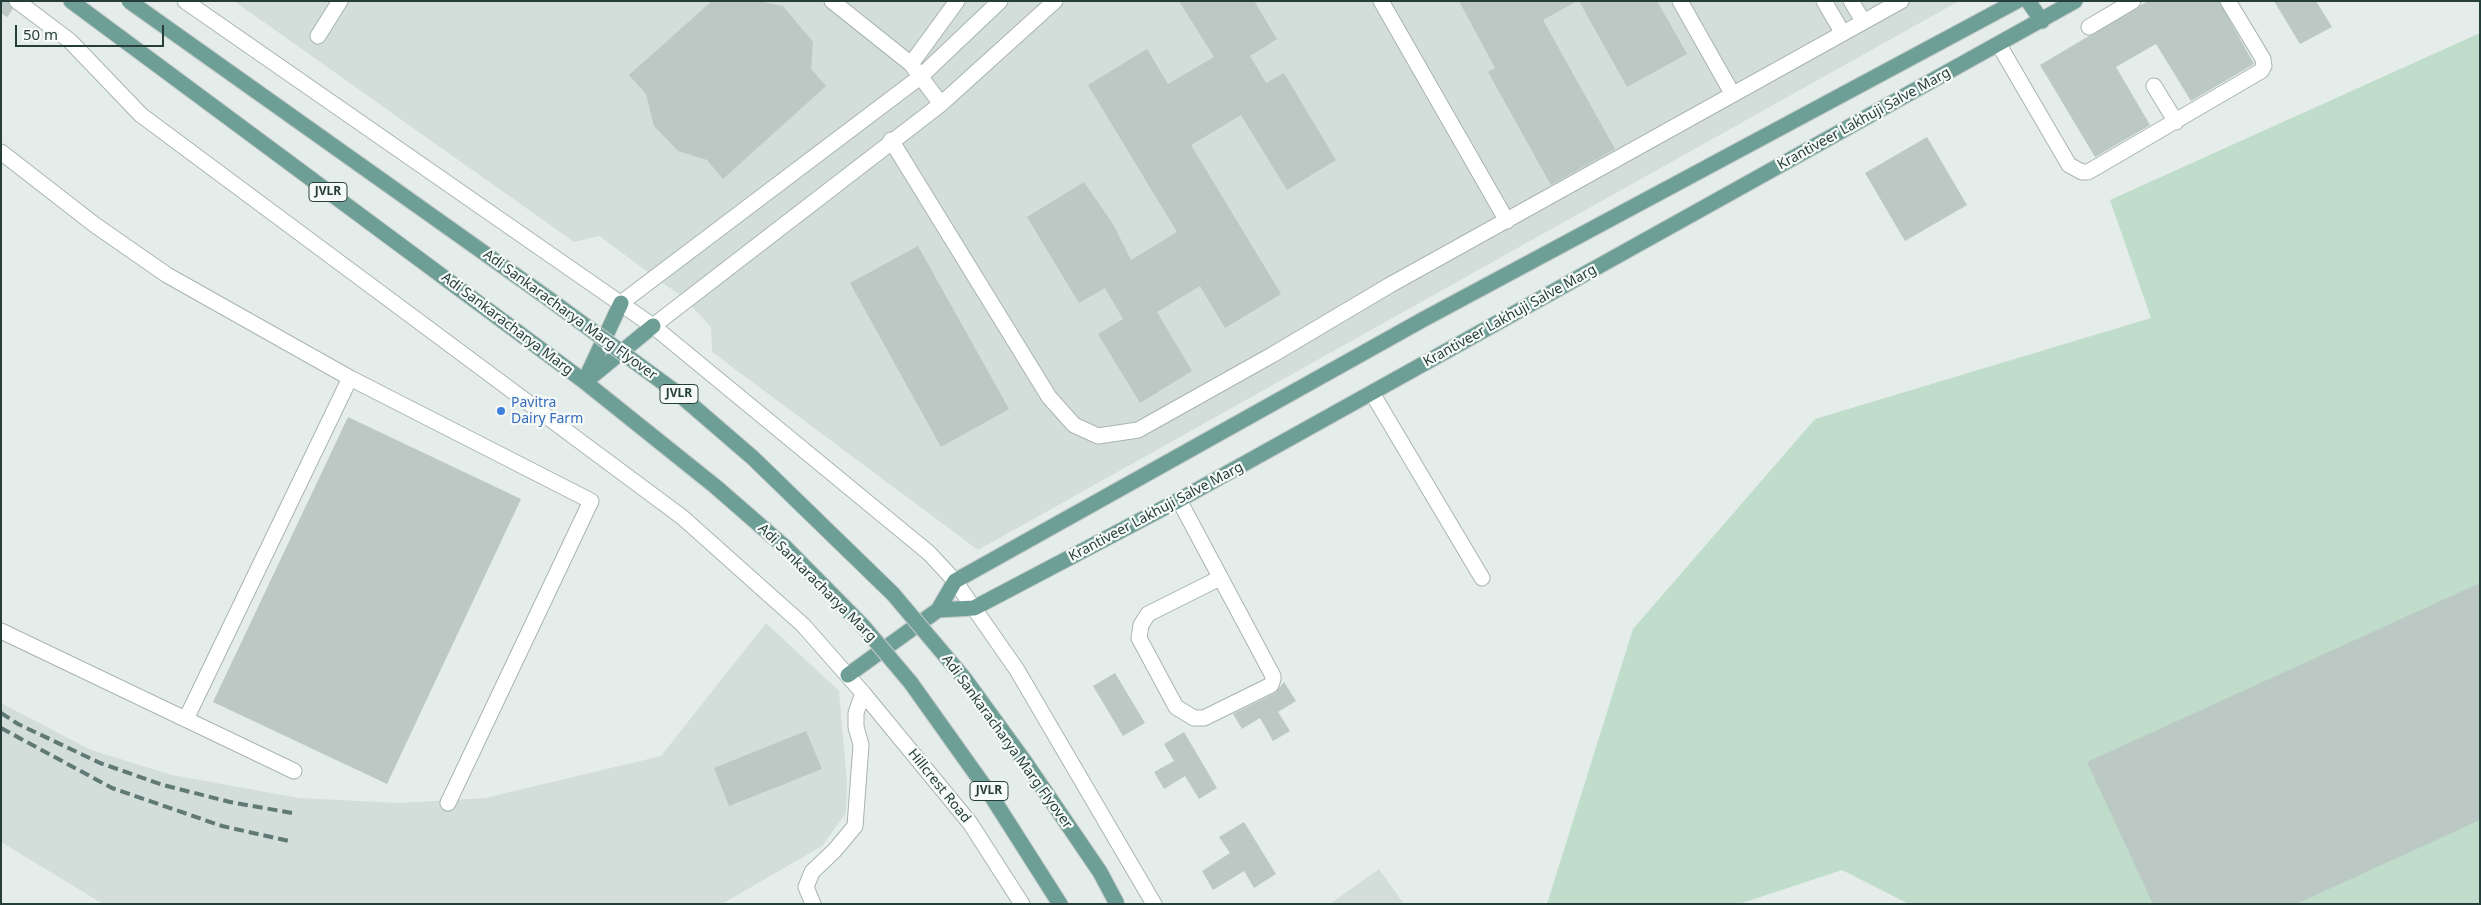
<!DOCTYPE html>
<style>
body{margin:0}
#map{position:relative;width:2481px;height:905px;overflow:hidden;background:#e5edea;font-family:"Noto Sans",sans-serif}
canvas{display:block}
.frame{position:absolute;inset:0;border:2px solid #263e39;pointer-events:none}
.scale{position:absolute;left:15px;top:25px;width:149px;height:22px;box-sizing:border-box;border:2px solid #263e39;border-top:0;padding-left:6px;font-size:15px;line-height:18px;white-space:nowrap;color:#263e39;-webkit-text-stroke:4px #f6faf8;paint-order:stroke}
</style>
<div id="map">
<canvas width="2481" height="905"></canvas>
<div class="frame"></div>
<div class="scale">50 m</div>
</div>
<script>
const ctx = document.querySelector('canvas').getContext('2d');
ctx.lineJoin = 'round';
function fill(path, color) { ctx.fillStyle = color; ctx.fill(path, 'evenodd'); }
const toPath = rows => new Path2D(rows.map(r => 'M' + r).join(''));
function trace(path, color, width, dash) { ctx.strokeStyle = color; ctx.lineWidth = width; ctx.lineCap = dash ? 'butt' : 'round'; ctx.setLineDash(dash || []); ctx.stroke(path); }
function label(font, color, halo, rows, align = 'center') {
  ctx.font = font + ' "Noto Sans",sans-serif'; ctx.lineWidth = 4.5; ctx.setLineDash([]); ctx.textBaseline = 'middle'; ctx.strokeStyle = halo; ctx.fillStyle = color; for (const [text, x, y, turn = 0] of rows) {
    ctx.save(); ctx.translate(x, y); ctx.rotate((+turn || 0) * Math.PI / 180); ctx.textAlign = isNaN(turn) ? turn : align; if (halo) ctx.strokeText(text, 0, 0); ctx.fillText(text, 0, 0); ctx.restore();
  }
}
const built = toPath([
 [234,1,1959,1,978,550,712,352,711,327,685,299,599,236,574,242],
 [766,623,839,691,847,783,846,813,822,846,722,904,103,904,1,842,1,703,91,750,172,775,299,798,399,803,485,798,661,756],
 [1379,869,1404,904,1330,904]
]);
const green = toPath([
 [2480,33,2480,904,1909,904,1842,870,1739,904,1547,904,1633,629,1815,419,2151,318,2110,200]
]);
const building = toPath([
 [712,1,758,1,783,6,813,42,811,69,826,86,723,179,707,160,678,151,654,126,646,94,629,75],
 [1179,1,1254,1,1277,39,1250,56,1266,83,1284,73,1336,160,1287,190,1241,115,1191,145,1281,294,1225,328,1200,286,1157,312,1192,371,1140,403,1098,334,1123,319,1105,288,1079,303,1027,217,1084,182,1113,224,1131,260,1177,232,1088,85,1147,49,1168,84,1214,57],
 [1459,1,1577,1,1543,20,1615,149,1551,185,1488,72,1495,68],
 [1579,1,1657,1,1687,54,1627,87],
 [2148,1,2219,1,2254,64,2191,101,2156,44,2116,67,2150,125,2095,157,2040,65],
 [2274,1,2316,1,2332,27,2300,44],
 [1927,137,1967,205,1905,241,1865,173],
 [918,246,1009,409,941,447,850,283],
 [348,417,521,499,387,784,213,702],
 [2480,583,2480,820,2296,904,2153,904,2087,762],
 [1115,673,1145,723,1123,736,1093,686],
 [1284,682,1296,701,1278,712,1290,731,1273,741,1260,718,1242,729,1233,714,1275,693],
 [806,731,822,769,729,806,714,768],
 [1184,732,1217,788,1199,799,1185,776,1164,789,1154,772,1174,761,1164,744],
 [1244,822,1276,874,1254,888,1244,871,1213,890,1202,871,1230,853,1219,837]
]);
const majorTunnel = toPath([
 [1,13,9,1]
]);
const minor = toPath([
 [17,1,70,41,141,115,682,517,803,625,863,693,970,823,1022,904],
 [185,1,653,326,929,553,955,581,1017,670,1154,904],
 [832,1,911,64,941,104],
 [1381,1,1507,221],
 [1680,1,1732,93],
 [1824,1,1842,32],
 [1851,1,1863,21],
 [2089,27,2133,1],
 [318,36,340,1],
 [1999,45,2069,165,2082,172,2088,172,2261,71,2264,66,2263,59,2228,1],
 [911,64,957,1],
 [2154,86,2176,122],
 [891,140,1049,397,1074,425,1098,436,1138,430,1272,355,1390,285,1901,1],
 [1,152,95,225,167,275,350,378,591,501,448,803],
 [621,303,920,77,1000,1],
 [653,326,941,104,1055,1],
 [1372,393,1482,578],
 [1179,500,1273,676,1273,679,1271,685,1204,718,1194,718,1176,707,1139,638,1141,625,1148,614,1220,578],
 [1,631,294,771],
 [186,719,350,378],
 [813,904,806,887,812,872,835,850,855,826,861,745,856,727,856,713,863,693]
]);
const major = toPath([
 [71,1,585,382,716,487,786,548,863,626],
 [2028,1,2042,21],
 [586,378,621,303],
 [585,382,653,326],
 [938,610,974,608,1179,500,2075,1],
 [848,675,938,610,955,581,1424,319,2017,1],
 [911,683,990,794,1060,904]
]);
const rail = toPath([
 [1,713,18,724,100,763,163,785,230,802,292,813],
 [1,728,112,788,222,826,289,841]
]);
const majorBridge = toPath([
 [129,1,549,299,680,395,753,458,893,594,964,678,1025,762,1100,872,1117,904],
 [863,626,911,683]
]);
const markers = [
 [501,411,5,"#3f7fe0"]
];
const shields = [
 [328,192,38],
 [679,394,38],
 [989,791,38]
];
const shieldNames = [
 ["JVLR",328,192],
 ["JVLR",679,394],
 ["JVLR",989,791]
];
const streetNames = [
 ["Krantiveer Lakhuji Salve Marg",1864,119,-29],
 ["Adi Sankaracharya Marg Flyover",570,315,36],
 ["Krantiveer Lakhuji Salve Marg",1510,316,-29],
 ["Adi Sankaracharya Marg",507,324,37],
 ["Krantiveer Lakhuji Salve Marg",1156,512,-28],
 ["Adi Sankaracharya Marg",817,583,45],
 ["Adi Sankaracharya Marg Flyover",1007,742,54],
 ["Hillcrest Road",939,786,51]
];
const shopNames = [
 ["Pavitra",511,403],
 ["Dairy Farm",511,419]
];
fill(built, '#d3ddd9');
fill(green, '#c0dcca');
fill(building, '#bbc8c3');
trace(majorTunnel, '#bfcac7', 15, [15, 8]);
trace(minor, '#a8b5b1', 17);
trace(major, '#c2c9c8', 17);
trace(minor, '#fff', 15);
trace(major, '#6e9f96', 15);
trace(rail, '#617974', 4, [10, 5]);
trace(majorBridge, '#c2c9c8', 17, []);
trace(majorBridge, '#6e9f96', 15);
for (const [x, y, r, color] of markers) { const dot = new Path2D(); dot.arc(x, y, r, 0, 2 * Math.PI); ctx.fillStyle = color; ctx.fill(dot); trace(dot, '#f6faf8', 2); }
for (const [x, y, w] of shields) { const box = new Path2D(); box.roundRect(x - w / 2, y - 9.5, w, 19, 4); ctx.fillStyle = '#f6faf8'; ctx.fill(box); trace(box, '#263e39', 1); }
label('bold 12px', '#263e39', null, shieldNames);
label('14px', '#263e39', '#f6faf8', streetNames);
label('14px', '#366cbe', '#f6faf8', shopNames, 'left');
</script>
